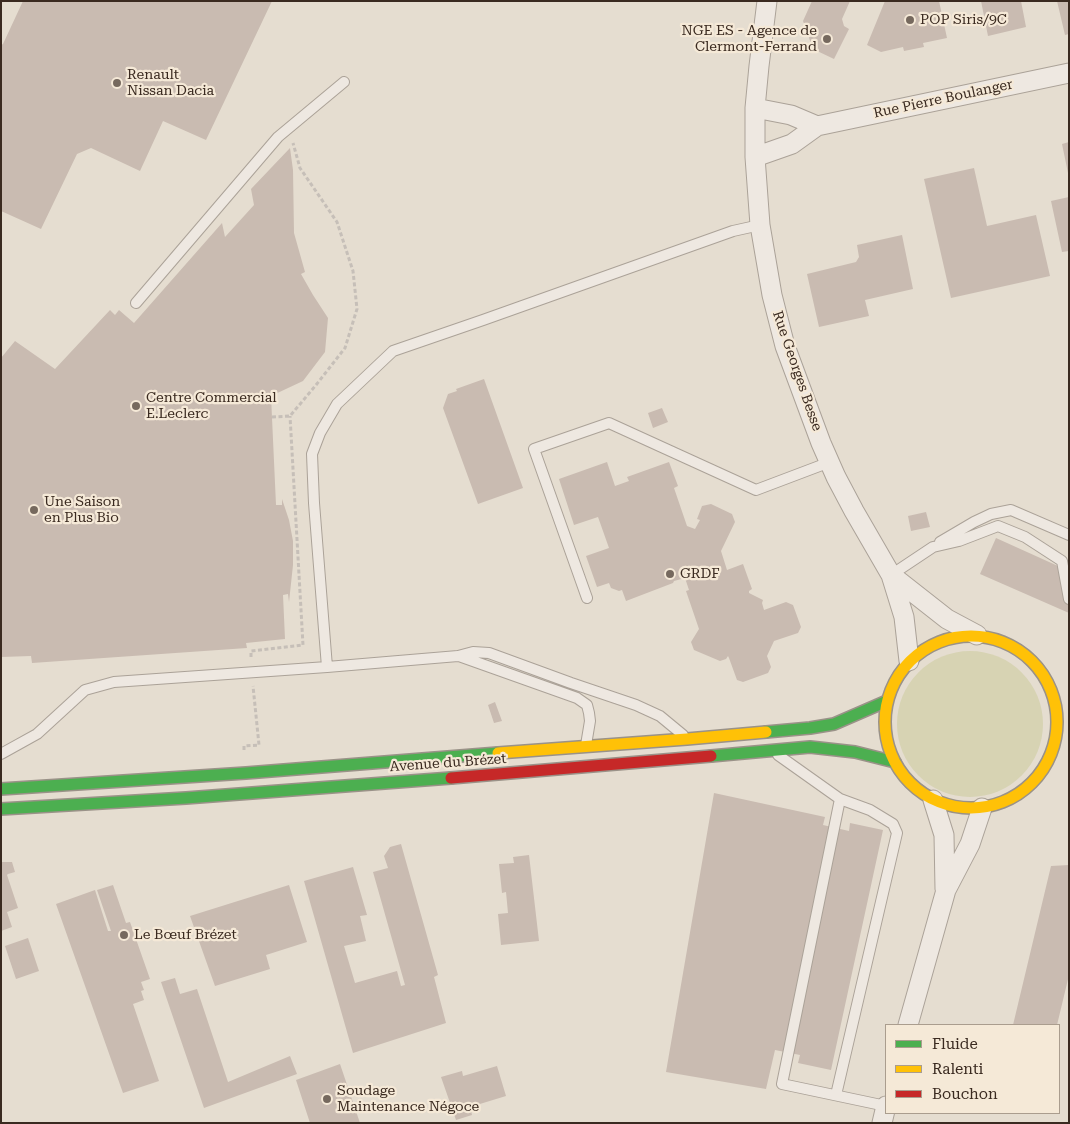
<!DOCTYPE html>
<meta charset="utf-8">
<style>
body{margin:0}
#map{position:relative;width:1070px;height:1124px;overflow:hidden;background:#e5ddd0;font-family:"Roboto Serif",serif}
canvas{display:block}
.frame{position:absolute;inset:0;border:2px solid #3a2a20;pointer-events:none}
.legend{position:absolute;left:885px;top:1024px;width:175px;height:90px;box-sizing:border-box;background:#f5e9d7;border:1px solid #aa9d8e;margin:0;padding:6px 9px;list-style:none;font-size:15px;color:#3a2a20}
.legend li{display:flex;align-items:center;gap:10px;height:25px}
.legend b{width:25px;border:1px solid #aa9d8e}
</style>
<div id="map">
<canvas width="1070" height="1124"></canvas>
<div class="frame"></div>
<ul class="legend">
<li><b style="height:6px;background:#4caf50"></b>Fluide</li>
<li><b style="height:6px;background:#ffc107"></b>Ralenti</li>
<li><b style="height:6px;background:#c62828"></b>Bouchon</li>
</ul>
</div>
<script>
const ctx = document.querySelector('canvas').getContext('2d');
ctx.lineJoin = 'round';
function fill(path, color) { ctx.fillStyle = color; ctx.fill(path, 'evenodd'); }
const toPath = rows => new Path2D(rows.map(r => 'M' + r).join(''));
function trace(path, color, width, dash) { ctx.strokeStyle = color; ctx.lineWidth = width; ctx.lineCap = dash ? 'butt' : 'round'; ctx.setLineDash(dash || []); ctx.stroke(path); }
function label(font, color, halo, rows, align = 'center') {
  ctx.font = font + ' "Roboto Serif",serif'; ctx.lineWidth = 4.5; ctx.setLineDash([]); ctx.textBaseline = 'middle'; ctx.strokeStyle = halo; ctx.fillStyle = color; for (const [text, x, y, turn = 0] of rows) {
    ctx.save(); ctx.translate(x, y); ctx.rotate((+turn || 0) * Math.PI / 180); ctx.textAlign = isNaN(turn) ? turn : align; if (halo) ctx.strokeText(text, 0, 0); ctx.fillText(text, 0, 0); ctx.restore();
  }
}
const green = toPath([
 '897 724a73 73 0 1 1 146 0a73 73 0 1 1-146 0Z'
]);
const building = toPath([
 [23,1,272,1,206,140,163,121,140,171,91,148,77,154,41,229,1,211,1,45,3,44],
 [812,1,850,1,842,19,844,26,849,29,834,59,813,49,803,21],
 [885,1,939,1,947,38,923,43,924,47,904,51,903,47,881,52,867,45],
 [981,1,1021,1,1026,27,988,36],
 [1057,1,1069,1,1069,34,1065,35],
 [1069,142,1069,173,1068,173,1062,144],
 [290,148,293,170,294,233,305,272,301,274,313,295,328,318,325,352,303,381,271,396,276,505,282,505,282,499,289,520,293,541,293,565,289,602,288,594,283,595,285,639,246,643,247,648,32,663,31,656,1,657,1,358,15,341,55,369,110,310,115,315,119,310,134,323,222,223,225,237,254,205,251,189],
 [974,168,987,226,1036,215,1050,276,951,298,924,179],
 [1069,197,1069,251,1062,252,1051,201],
 [902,235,913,289,865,300,869,316,819,327,807,274,856,262,859,257,857,245],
 [484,379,523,488,478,504,443,408,448,394,457,391,456,389],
 [662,408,668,422,653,428,648,413],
 [607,462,615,486,629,481,627,477,669,462,678,486,674,488,687,526,695,529,700,520,697,519,702,506,711,504,732,514,735,522,721,551,727,570,743,564,752,589,749,591,749,593,763,600,762,603,764,610,786,602,793,605,801,627,798,633,774,641,767,656,771,667,768,673,743,682,737,680,729,658,728,656,726,659,720,661,694,650,691,642,699,629,686,591,689,590,685,578,674,581,673,583,626,601,622,590,619,591,611,588,609,583,597,587,586,556,609,548,598,517,574,525,559,479],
 [926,512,930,527,911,531,908,516],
 [996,538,1069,571,1069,613,980,574],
 [495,702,502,721,494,723,488,705],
 [714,793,825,817,823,825,849,831,850,823,883,830,831,1070,798,1063,800,1055,775,1050,766,1089,666,1072],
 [401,844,438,975,434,977,446,1023,353,1053,304,881,353,867,367,915,360,916,366,941,344,946,355,983,397,971,401,986,405,985,373,872,388,868,384,856,390,847],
 [529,855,539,941,501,945,498,914,508,913,506,892,502,893,499,864,514,863,513,857],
 [1,862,12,862,15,872,8,874,7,875,18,908,7,912,12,927,1,931],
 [1069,865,1069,975,1057,1025,1013,1025,1051,866],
 [113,885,126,923,130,922,150,979,141,982,144,990,141,991,144,1000,133,1004,159,1081,123,1093,56,904,95,890,108,931,111,931,97,890],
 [289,885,307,942,266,955,270,969,215,986,190,916],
 [28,938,39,971,16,979,5,946],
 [175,978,180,994,197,989,228,1082,290,1056,297,1074,204,1108,161,982],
 [340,1064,360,1123,310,1123,296,1080],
 [497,1066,506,1096,470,1107,472,1115,456,1120,441,1077,462,1071,463,1076]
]);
const path = toPath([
 [272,417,290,416,316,385,345,348,357,309,353,271,337,222,300,168,293,143],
 [251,657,251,651,303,645,290,416],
 [244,750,244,746,259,745,253,686]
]);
const lane = toPath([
 [136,303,278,137,344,82],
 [940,542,974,522,991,514,1011,510,1069,535],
 [891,575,933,547,959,541,998,526,1025,537,1062,561,1069,599],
 [587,598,534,449,609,423,756,490,830,462],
 [459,656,577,698,587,705,589,713,590,721,586,745],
 [327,667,314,503,312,454,320,433,337,404,393,351,483,320,733,231,760,225],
 [1,754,37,734,85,690,114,682,327,667,458,656,473,652,489,653,571,683,636,705,660,716,683,735],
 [778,755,840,799,782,1084,886,1106],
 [836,1095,897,833,893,824,870,810,840,799]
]);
const street = toPath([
 [767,1,759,66,755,108,755,157,760,225,772,295,785,346,821,443,836,477,854,511,891,575,904,617,909,661],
 [755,108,791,115,817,126],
 [755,157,792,144,817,126,1069,73],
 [891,575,947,619,977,635],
 [933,800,944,835,945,889],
 [908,1025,946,890,970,844,982,808],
 [882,1123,886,1106]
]);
const fast = toPath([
 [766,732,810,728,834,724,887,701],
 [711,756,810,747,855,752,895,762],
 [1,789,246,773,498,753],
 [1,809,186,798,451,778]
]);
const slow = toPath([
 '885 722a86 86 0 1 1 172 0a86 86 0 1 1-172 0Z',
 [498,753,687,739,766,732]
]);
const jam = toPath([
 [451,778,711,756]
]);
const markers = [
 [910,20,5,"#76695e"],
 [827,39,5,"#76695e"],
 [117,83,5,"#76695e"],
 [136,406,5,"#76695e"],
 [34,510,5,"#76695e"],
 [670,574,5,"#76695e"],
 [124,935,5,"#76695e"],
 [327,1099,5,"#76695e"]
];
const poiNames = [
 ["POP Siris/9C",920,20],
 ["NGE ES - Agence de",817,31,"right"],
 ["Clermont-Ferrand",817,47,"right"],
 ["Renault",127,75],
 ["Nissan Dacia",127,91],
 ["Centre Commercial",146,398],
 ["E.Leclerc",146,414],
 ["Une Saison",44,502],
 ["en Plus Bio",44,518],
 ["GRDF",680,574],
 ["Le Bœuf Brézet",134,935],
 ["Soudage",337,1091],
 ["Maintenance Négoce",337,1107]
];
const streetNames = [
 ["Rue Pierre Boulanger",943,99,-12],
 ["Rue Georges Besse",797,371,71],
 ["Avenue du Brézet",448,763,-4]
];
fill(green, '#d7d3b3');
fill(building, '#c9bbb1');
trace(lane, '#aba298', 12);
trace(street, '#aba298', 21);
trace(fast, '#9a9288', 14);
trace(slow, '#9a9288', 14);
trace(jam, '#9a9288', 14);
trace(path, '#c6bfb8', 3, [4, 2.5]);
trace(lane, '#eee8e1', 10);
trace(street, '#eee8e1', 19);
trace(fast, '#4caf50', 11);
trace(slow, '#ffc107', 11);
trace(jam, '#c62828', 11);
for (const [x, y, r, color] of markers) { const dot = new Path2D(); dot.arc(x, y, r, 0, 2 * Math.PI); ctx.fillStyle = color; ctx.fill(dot); trace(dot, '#f5e9d7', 2); }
label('14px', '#3a2a20', '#f5e9d7', poiNames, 'left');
label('14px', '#3a2a20', '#f5e9d7', streetNames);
</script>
